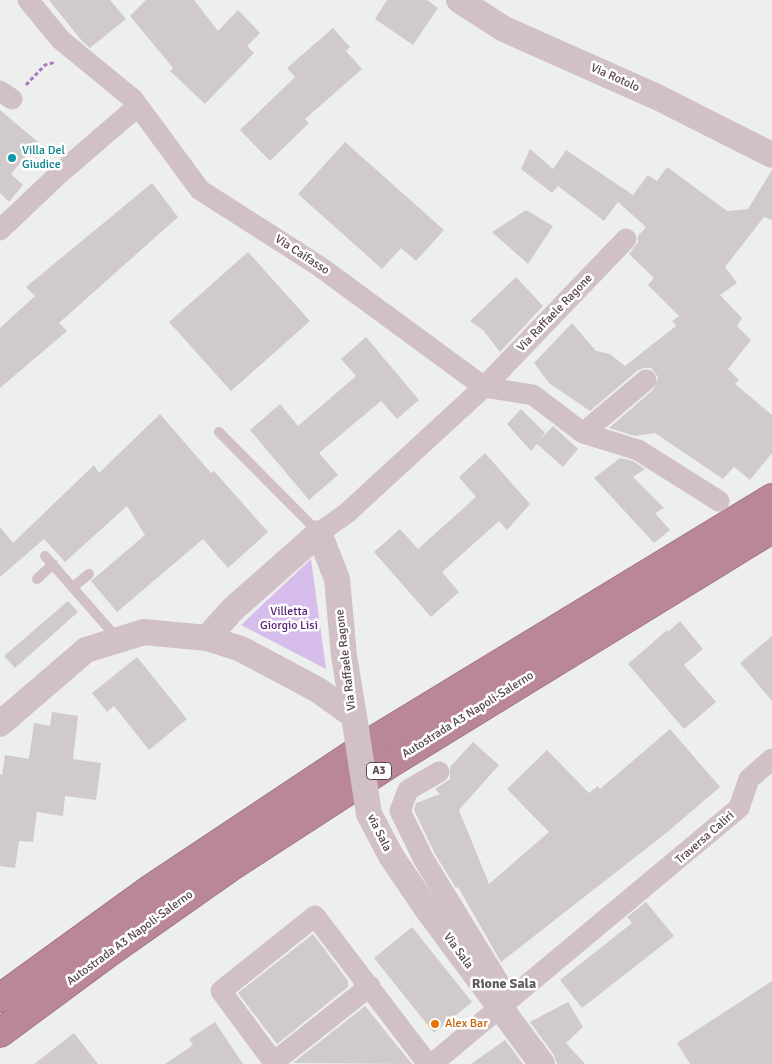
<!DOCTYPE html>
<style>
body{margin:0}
canvas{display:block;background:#edefed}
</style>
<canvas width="772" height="1064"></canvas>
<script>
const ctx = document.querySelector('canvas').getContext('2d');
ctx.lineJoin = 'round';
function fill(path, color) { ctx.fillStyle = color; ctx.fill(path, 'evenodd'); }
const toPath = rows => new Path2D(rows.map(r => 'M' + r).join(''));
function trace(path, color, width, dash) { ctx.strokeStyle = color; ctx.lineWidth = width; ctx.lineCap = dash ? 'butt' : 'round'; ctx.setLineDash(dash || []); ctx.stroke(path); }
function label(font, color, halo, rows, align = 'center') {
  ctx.font = font + ' Signika,sans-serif'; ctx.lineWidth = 5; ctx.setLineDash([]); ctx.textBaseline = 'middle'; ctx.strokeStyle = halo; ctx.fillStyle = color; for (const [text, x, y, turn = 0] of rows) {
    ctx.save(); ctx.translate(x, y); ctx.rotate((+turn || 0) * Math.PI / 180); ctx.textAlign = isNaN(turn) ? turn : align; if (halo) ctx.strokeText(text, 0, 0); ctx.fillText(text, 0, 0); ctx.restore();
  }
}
const green = toPath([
 [311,559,326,669,241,625]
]);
const building = toPath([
 [49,0,110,0,126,19,90,48,82,41],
 [146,0,194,0,218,31,238,10,260,33,247,46,254,53,205,104,170,71,173,68,130,16],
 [387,0,427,0,438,8,413,45,375,19],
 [333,28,350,47,346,51,362,69,305,119,309,123,270,161,240,130,295,77,287,68],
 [0,110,38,142,11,174,23,185,9,202,0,193],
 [345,142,444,230,416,261,401,248,382,269,298,194],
 [530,149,553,169,566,150,633,195,648,175,657,181,667,167,727,211,748,209,772,170,772,220,764,217,725,267,737,283,720,295,742,318,737,326,751,340,728,369,739,380,735,384,772,415,772,453,750,480,734,467,723,479,655,433,635,436,609,428,654,389,658,377,651,368,644,368,638,370,590,411,549,383,534,363,572,323,596,351,610,354,625,366,676,326,672,321,679,316,648,285,654,278,629,254,638,242,638,236,646,227,618,202,604,221,558,186,552,193,521,169],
 [152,183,178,217,59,323,67,331,0,388,0,328,35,296,26,287],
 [526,210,553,226,528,264,492,232],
 [248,252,310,321,231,391,169,322],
 [516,277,543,306,500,352,483,330,470,321],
 [366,337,419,400,397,419,381,401,319,453,338,475,309,500,250,430,280,404,298,426,356,376,341,359],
 [521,409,545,433,538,442,553,426,578,449,563,467,537,444,531,451,507,424],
 [160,414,211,473,214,471,268,532,228,568,203,539,117,612,91,581,145,535,127,506,65,562,44,539,0,577,0,527,13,543,94,465,99,473],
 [485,453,530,504,507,530,499,521,442,572,459,592,431,617,374,552,400,529,418,549,476,497,459,477],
 [620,458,633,461,645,469,633,477,664,508,655,513,670,530,654,543,594,478],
 [68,601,78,612,15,668,4,656],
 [680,621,703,649,684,665,716,702,684,729,628,664,667,630,668,632],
 [772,636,772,701,740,663],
 [137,657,187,719,149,750,114,706,107,712,92,693],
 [52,712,78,716,73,759,101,763,96,800,65,796,63,816,37,812,33,842,19,841,15,868,0,866,0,774,2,775,5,755,29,759,34,723,50,726],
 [670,729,720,787,665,834,501,962,458,887,456,888,435,854,414,810,416,803,440,794,435,789,450,779,450,767,473,742,499,765,459,810,489,884,549,832,507,789,547,750,589,793,598,786,600,789],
 [646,902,674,936,582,1008,560,980,632,923,627,917],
 [412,927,472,1002,434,1033,374,958],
 [313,934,349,982,347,984,349,986,277,1044,238,993],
 [772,981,772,1064,690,1064,677,1043],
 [568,1002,583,1027,566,1043,585,1064,557,1064,554,1055,530,1022],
 [365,1006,412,1064,293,1063],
 [215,1022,243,1064,165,1064,193,1045,189,1039],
 [74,1033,98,1064,34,1064],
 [505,1040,523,1064,471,1064]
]);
const path = toPath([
 [26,85,45,65,56,62]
]);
const service = toPath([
 [219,432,319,533],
 [45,556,117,638],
 [37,579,53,564],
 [73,587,89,574]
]);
const minor = toPath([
 [28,0,61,40,133,99,200,190,319,266,484,387,626,239],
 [0,91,12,99],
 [0,230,59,174,138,106],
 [583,433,646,380],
 [319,533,347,513,484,387,533,395,583,433,638,450,719,501],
 [439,772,408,790,400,811,424,860,498,981,499,1008],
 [274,1062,370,986],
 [275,1064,221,991,315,916,428,1064],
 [432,1064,739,808,749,779,772,759]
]);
const tertiary = toPath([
 [459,0,504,29,657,97,772,155],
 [319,533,337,579,344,656,354,716,318,690,241,649,207,638,233,609,319,533],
 [0,724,86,650,144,632,207,638],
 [427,909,542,1064]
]);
const motorway = toPath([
 [0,998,152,888,379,737,772,498],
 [0,1033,111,951,232,866,394,761,772,529]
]);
const tertiaryBridge = toPath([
 [354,716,369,814,391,856,427,909]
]);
const markers = [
 [12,158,5,"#0f9aa8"],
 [435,1024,5,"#e8710a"]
];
const shields = [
 [379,771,25]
];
const shieldNames = [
 ["A3",379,771]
];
const streetNames = [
 ["Via Rotolo",615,78,24],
 ["Via Caifasso",302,255,33],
 ["Via Raffaele Ragone",555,313,-46],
 ["Via Raffaele Ragone",346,660,-97],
 ["Autostrada A3 Napoli-Salerno",468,715,-32],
 ["via Sala",379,833,64],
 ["Traversa Caliri",705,838,-41],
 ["Autostrada A3 Napoli-Salerno",130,938,-36],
 ["Via Sala",458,951,54]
];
const cultureNames = [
 ["Villa Del",22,151],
 ["Giudice",22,165]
];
const parkNames = [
 ["Villetta",289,612],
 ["Giorgio Lisi",289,626]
];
const foodNames = [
 ["Alex Bar",445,1024]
];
const neighbourhoodNames = [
 ["Rione Sala",504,984]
];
fill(green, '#d6bdeb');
fill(building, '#d1cacb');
trace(motorway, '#a47382', 30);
trace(path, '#ac78c6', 3, [4, 2.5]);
trace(service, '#d1c1c7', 10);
trace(minor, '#d1c1c7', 21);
trace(tertiary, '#d1c1c7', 26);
trace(motorway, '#b98797', 28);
trace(tertiaryBridge, '#d1c1c7', 26);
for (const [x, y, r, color] of markers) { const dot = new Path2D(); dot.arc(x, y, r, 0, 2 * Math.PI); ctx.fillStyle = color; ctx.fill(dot); trace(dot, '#fff', 2); }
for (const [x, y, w] of shields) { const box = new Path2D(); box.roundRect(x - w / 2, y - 8.5, w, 17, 4); ctx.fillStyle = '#fff'; ctx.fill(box); trace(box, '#59464d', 1); }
label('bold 11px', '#59464d', null, shieldNames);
label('12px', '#59464d', '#fff', streetNames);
label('12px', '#0d838f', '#fff', cultureNames, 'left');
label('12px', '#571d74', '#fff', parkNames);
label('12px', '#c56008', '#fff', foodNames, 'left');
label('bold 14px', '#615a5c', '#fff', neighbourhoodNames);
</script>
